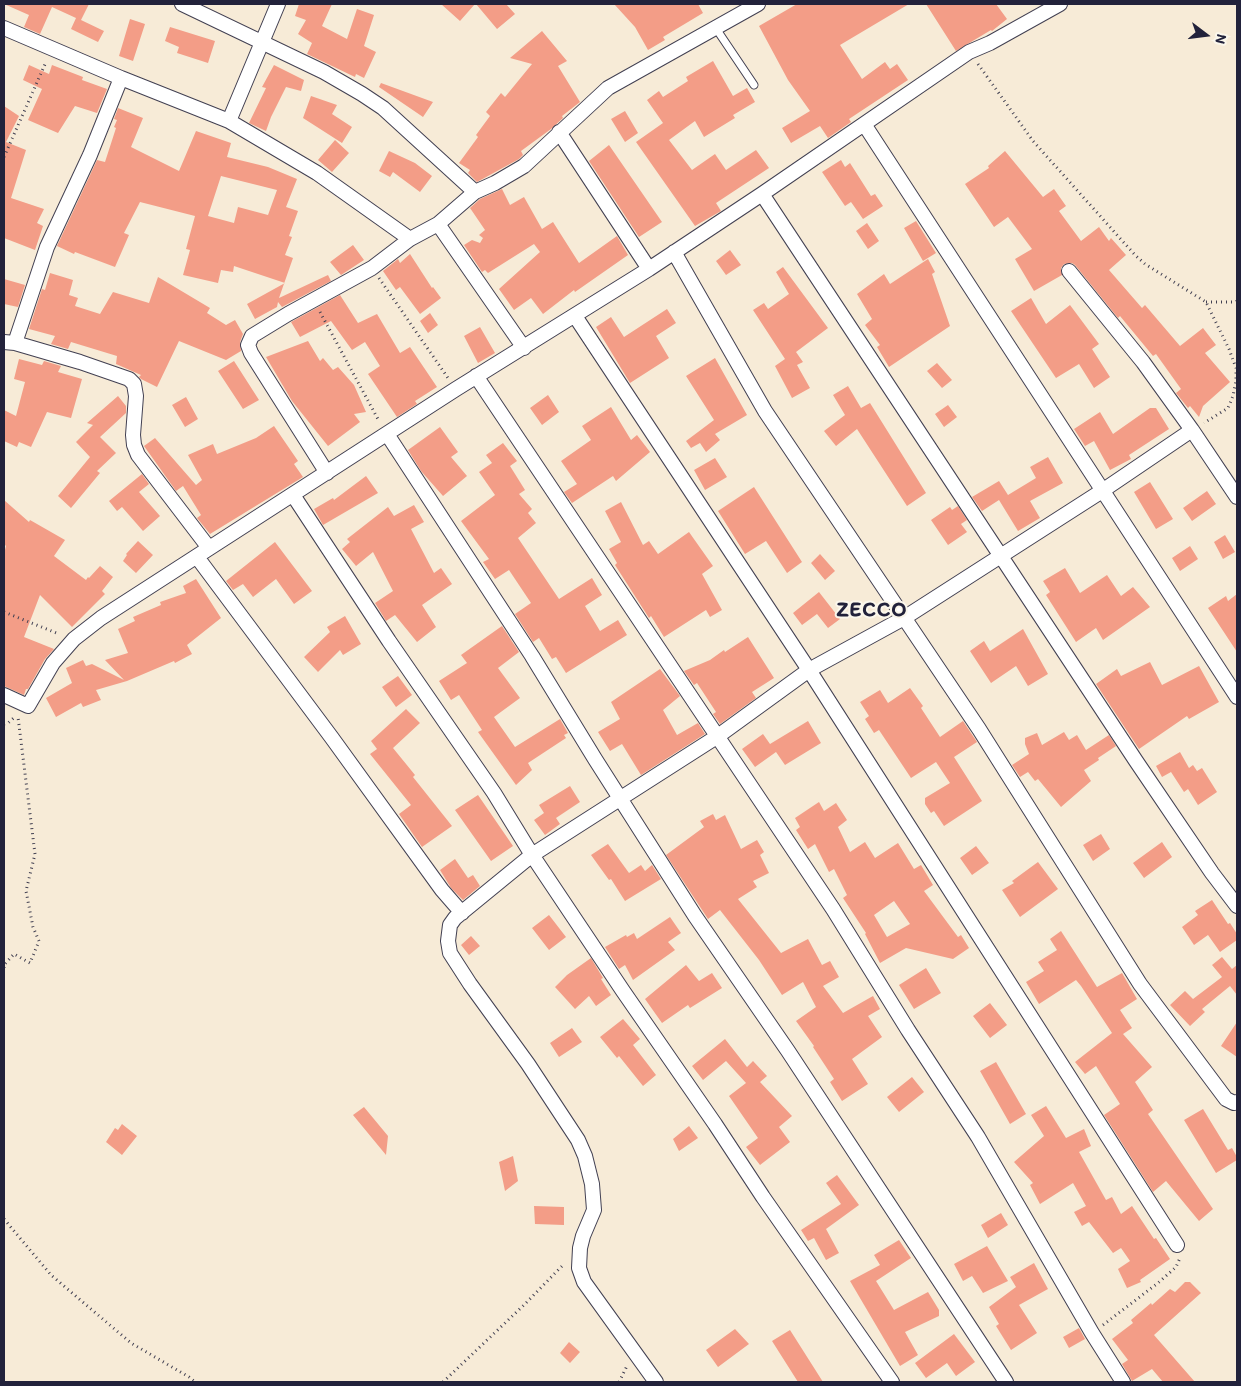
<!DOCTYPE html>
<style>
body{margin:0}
#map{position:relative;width:1241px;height:1386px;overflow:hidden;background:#f7ebd7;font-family:Itim,sans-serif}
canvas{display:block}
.frame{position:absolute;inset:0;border:5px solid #22223b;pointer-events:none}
.north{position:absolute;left:1181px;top:10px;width:50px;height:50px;-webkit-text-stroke:4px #fbf7ec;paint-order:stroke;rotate:105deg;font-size:14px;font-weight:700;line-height:20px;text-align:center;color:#22223b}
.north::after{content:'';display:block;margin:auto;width:18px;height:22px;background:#22223b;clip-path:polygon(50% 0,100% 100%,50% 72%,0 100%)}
</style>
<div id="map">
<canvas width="1241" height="1386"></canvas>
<div class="frame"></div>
<div class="north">N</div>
</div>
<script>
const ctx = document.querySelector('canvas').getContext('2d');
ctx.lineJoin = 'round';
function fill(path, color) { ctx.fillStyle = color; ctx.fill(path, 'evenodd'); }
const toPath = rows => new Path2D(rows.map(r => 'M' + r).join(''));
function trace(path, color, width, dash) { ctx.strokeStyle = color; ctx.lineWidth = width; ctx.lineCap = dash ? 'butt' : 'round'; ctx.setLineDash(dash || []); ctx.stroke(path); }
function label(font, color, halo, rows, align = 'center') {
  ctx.font = font + ' Itim,sans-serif'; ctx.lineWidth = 4; ctx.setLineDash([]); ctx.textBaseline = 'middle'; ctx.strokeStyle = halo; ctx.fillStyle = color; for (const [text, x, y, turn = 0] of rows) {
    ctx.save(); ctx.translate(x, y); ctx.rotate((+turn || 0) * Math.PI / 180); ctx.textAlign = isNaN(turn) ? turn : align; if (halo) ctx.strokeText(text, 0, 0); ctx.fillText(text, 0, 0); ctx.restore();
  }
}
const building = toPath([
 [4,4,89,4,81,20,104,31,98,42,71,29,76,18,52,7,40,34,24,27,29,15],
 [299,4,332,4,322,26,347,39,357,9,374,15,364,46,376,52,364,78,356,74,355,77,307,54,312,43,298,34,306,20,295,16],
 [441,4,475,4,460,21],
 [476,4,506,4,515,14,497,29],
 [614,4,698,4,703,13,663,37,665,40,648,50,635,27],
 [797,4,909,4,840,45,862,79,885,62,890,69,897,64,908,80,849,119,851,122,828,138,820,126,791,143,782,128,810,111,788,80,759,26],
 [926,4,996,4,1007,19,992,31,991,30,956,51],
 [130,19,145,24,133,61,119,56],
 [170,27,215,41,208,63,177,53,179,47,165,41],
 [542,31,567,61,558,66,580,102,562,116,563,118,551,129,521,151,523,155,519,159,477,182,468,173,470,170,459,163,478,137,476,135,490,116,486,112,501,93,505,97,532,64,510,58],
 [713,61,733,96,747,88,755,102,733,115,735,118,704,137,695,121,669,140,692,170,715,154,726,170,756,150,769,168,716,203,721,211,695,226,636,142,663,123,647,100,659,91,663,97,688,81,686,77],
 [29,65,49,74,52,65,83,77,82,80,107,89,97,113,75,106,58,133,28,120,42,89,23,80],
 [274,65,304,80,301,91,286,87,271,117,266,131,249,123,266,88,262,87],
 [381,83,433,102,423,117,379,87],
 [311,96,337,105,332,114,352,127,342,143,303,118],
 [4,106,19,116,6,142,26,150,11,198,44,209,37,223,43,226,35,250,4,238],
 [118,108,143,118,131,147,179,171,196,131,231,143,227,157,268,167,297,179,286,207,298,211,289,236,292,237,285,255,293,258,279,298,328,275,331,281,282,307,278,302,277,307,255,319,247,304,285,283,234,266,233,272,221,270,218,283,183,275,190,250,186,249,195,216,140,202,124,233,129,235,115,267,75,252,74,254,57,246,97,160,105,162,116,128,114,127,117,120,114,119],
 [221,176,277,190,268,215,238,207,234,223,208,216],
 [625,111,638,133,625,142,611,119],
 [335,140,349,153,332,172,318,160],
 [609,145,662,222,639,237,589,161],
 [389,151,415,163,432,176,420,192,393,172,390,177,379,171],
 [1005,151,1043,197,1054,189,1066,206,1059,211,1081,241,1099,227,1109,241,1111,238,1126,255,1109,270,1142,308,1145,305,1180,346,1203,328,1216,345,1205,353,1230,382,1203,406,1199,417,1190,406,1188,408,1176,393,1181,389,1156,354,1153,356,1120,316,1118,318,1075,265,1072,263,1064,264,1061,268,1062,275,1034,291,1015,259,1032,249,1008,217,994,227,965,184,989,168,988,166],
 [841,160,845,167,850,163,871,196,875,194,883,206,863,219,851,202,845,206,822,172],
 [502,189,510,205,524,197,542,229,553,222,579,263,617,236,628,255,575,292,574,290,543,314,531,298,514,310,499,289,540,252,534,244,488,273,485,270,482,272,464,245,472,240,480,243,483,238,479,235,485,230,470,208,480,199],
 [916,221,936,253,923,261,904,228],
 [867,223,879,241,868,249,856,231],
 [353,245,364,260,341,275,330,262],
 [730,250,741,265,726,275,716,261],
 [410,254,432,288,433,287,441,298,420,314,400,287,396,290,383,271,398,259,400,263],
 [928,259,935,272,932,274,950,326,889,367,877,347,880,345,865,325,872,319,857,294,884,274,890,284],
 [783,267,828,328,796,352,803,362,797,365,810,388,792,398,775,366,785,359,753,310,764,303,768,309,789,294,776,272],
 [50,273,73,280,69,295,78,298,75,306,100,314,113,292,149,303,158,277,210,308,207,313,226,325,235,320,243,334,240,342,241,351,226,360,179,341,157,387,141,379,139,377,141,375,116,364,117,356,71,342,68,349,51,344,55,336,29,329,42,289,45,290],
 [4,279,25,285,18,307,4,304],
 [340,295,358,323,377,314,400,353,410,347,437,387,415,401,417,404,397,417,368,374,380,366,365,342,352,350,331,321,300,337,291,322],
 [1031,298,1046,324,1070,305,1099,344,1092,349,1110,377,1094,388,1079,364,1056,378,1011,311],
 [667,309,676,323,656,336,669,358,630,383,596,327,611,317,624,337],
 [430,313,438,325,428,333,420,321],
 [480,327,495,353,478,363,464,336],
 [308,341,320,361,323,358,333,370,338,367,354,385,366,412,354,414,360,422,328,446,292,401,266,357],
 [715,358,747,415,715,434,720,440,706,452,700,443,691,448,686,441,714,420,686,376],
 [19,359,42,365,44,361,61,366,58,372,82,379,71,418,47,412,31,447,19,442,17,447,4,441,4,410,16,416,25,382,14,379],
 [234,361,259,400,243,409,218,371],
 [937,363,952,380,942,388,927,371],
 [848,386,861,408,870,403,926,493,907,506,857,429,836,446,824,431,845,415,833,395],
 [548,395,559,412,542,425,530,408],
 [118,396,126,406,126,413,100,437,116,453,97,471,100,473,71,508,58,496,90,457,76,442,93,425,87,423],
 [186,397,198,419,185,427,172,405],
 [948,405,957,417,944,427,935,414],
 [611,407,631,440,637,435,650,452,616,481,613,476,572,503,564,492,577,484,561,461,591,440,582,426],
 [1150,408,1156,408,1169,429,1129,455,1131,459,1110,470,1094,441,1085,446,1074,429,1100,412,1113,434],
 [274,426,298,461,294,464,303,477,210,534,197,518,201,515,183,486,176,491,144,446,155,438,196,485,202,480,188,455,213,444,217,454,256,438],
 [440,427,458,452,451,457,467,476,443,496,421,471,408,450],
 [503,443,517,461,510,466,525,490,519,494,532,509,528,513,536,523,518,538,559,599,592,578,602,595,585,606,600,631,618,620,627,635,566,673,556,657,552,659,539,638,533,642,515,614,531,603,509,570,495,579,483,562,489,559,461,521,495,495,479,472,492,463,486,455],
 [1048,457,1063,483,1030,501,1040,518,1018,531,999,500,982,511,972,497,999,481,1008,495,1036,478,1030,467],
 [715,458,727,477,705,490,694,470],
 [142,474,149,484,139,492,160,516,143,531,122,507,117,511,109,501],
 [366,476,378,493,323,525,314,509,333,498,334,500],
 [1150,482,1173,519,1156,529,1134,492],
 [754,487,802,562,787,573,766,541,745,554,718,511],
 [1207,491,1216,504,1192,521,1183,508],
 [4,500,29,522,30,520,65,540,54,556,86,580,88,577,89,578,100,566,113,577,102,591,105,594,72,627,40,595,24,637,54,649,45,659,28,689,26,689,24,695,4,686,4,554,6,546,4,544],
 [621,502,643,545,649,541,658,554,689,532,713,566,702,574,722,610,710,617,706,610,664,637,651,616,649,618,615,565,617,563,609,549,621,542,605,511],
 [414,505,424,522,411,529,434,573,441,568,452,584,422,605,436,627,417,642,395,615,386,621,375,603,393,591,373,552,356,566,342,549,350,542,347,539,388,507,394,516],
 [958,506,967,520,961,524,967,532,948,545,931,520,950,507,952,510],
 [1225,535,1235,552,1223,559,1214,542],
 [138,541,153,555,136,573,123,561,127,555,126,554],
 [275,542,312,591,294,604,276,579,253,597,243,584,233,590,226,581],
 [1190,546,1198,559,1180,571,1172,558],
 [820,554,835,571,825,580,811,563],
 [1065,568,1080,593,1107,575,1121,596,1133,587,1150,607,1103,640,1096,628,1076,642,1046,595,1050,592,1043,581],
 [196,579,221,618,187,645,192,654,175,663,174,661,127,681,96,690,101,700,83,707,81,703,56,717,46,698,72,683,66,668,83,660,86,666,92,664,124,680,105,660,128,653,118,629,135,621,133,617,161,605,160,602,186,593,183,586],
 [819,592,840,619,828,628,817,614,802,625,793,613],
 [1237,594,1237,652,1208,608,1226,596,1228,601],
 [345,616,361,644,343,655,340,650,318,672,304,657,330,632,327,627],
 [502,626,519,652,498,668,520,698,494,717,515,747,560,719,568,733,564,735,566,738,528,763,532,770,516,785,478,732,482,730,459,695,451,700,439,681,467,663,461,655],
 [1023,629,1048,674,1028,686,1016,666,991,683,970,651,984,641,990,651],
 [748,637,774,678,752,692,756,698,720,724,713,714,716,712,697,683,694,685,684,671,710,660,724,650,725,652],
 [1150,662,1162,685,1199,666,1219,702,1189,719,1187,716,1139,749,1096,684,1117,669,1121,676],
 [660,669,680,696,663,710,677,735,698,723,705,734,641,775,622,744,610,751,598,732,620,719,611,702],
 [398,676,412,695,396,707,382,687],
 [910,688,923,706,921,708,940,737,963,721,977,742,954,757,982,801,944,826,934,811,931,813,925,804,925,798,950,783,936,762,911,778,879,730,874,733,865,719,869,716,860,702,880,690,888,703],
 [406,709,420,723,393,748,415,775,413,777,452,826,422,847,399,814,411,805,370,754,377,749,371,741],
 [808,721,821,743,785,765,776,752,755,767,742,749,763,734,770,744],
 [1064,732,1069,740,1077,735,1086,750,1109,735,1116,746,1098,758,1099,760,1084,770,1091,781,1061,807,1038,779,1035,781,1028,772,1020,777,1012,765,1029,754,1025,744,1025,738,1037,733,1042,745],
 [1180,752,1189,768,1193,765,1197,771,1202,768,1217,792,1198,805,1188,789,1184,792,1171,772,1162,777,1156,766],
 [570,786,580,802,556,818,560,824,545,835,534,820,544,813,539,805],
 [478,795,513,846,491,861,455,810],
 [819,802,824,811,836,803,847,820,838,827,850,852,865,842,875,858,898,843,914,869,921,865,933,885,924,891,958,937,961,935,969,948,953,959,906,948,880,963,865,934,866,933,843,898,847,895,834,869,829,872,815,844,808,849,796,830,800,827,795,818],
 [894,901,910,924,887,937,874,915],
 [713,814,716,820,725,815,741,849,757,840,764,852,760,855,769,873,753,881,757,887,738,899,781,953,808,939,822,965,830,961,839,977,823,986,843,1013,873,996,880,1009,868,1016,882,1037,852,1059,868,1084,842,1101,830,1082,834,1079,813,1047,814,1046,796,1021,816,1007,803,982,782,995,759,960,720,910,708,919,666,855,704,827,700,821],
 [1101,834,1110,849,1093,861,1083,845],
 [1162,842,1172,857,1144,878,1133,863],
 [608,844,629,873,641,865,645,871,652,865,661,879,625,901,611,879,609,880,591,855],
 [976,846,989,863,972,875,960,858],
 [455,859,468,878,473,875,480,886,463,900,451,888,440,870],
 [1038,862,1058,889,1020,917,1002,890,1014,883,1012,881],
 [1212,900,1228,924,1230,923,1237,934,1237,940,1220,952,1208,935,1194,945,1182,927,1198,915,1195,911],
 [549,915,566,937,549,950,532,928],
 [670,917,681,933,668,942,675,950,633,980,625,965,619,969,605,947,626,935,627,937,634,933,637,939],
 [1061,931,1097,987,1122,973,1137,999,1120,1010,1132,1028,1123,1034,1152,1067,1135,1082,1153,1110,1148,1114,1213,1209,1199,1221,1166,1181,1153,1192,1104,1115,1120,1104,1096,1066,1085,1074,1075,1062,1112,1033,1081,986,1076,980,1039,1004,1026,982,1044,971,1038,962,1057,950,1050,939],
 [471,936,480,946,469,955,461,945],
 [1222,957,1232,969,1237,965,1237,995,1230,986,1202,1009,1205,1012,1190,1026,1170,1005,1185,991,1193,999,1222,977,1212,965],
 [591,958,603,978,601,979,611,995,596,1006,589,996,575,1009,555,987,567,975],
 [686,965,699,981,712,973,722,988,690,1008,688,1005,662,1023,645,999],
 [926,968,941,993,914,1009,899,985],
 [990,1003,1007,1025,990,1038,973,1016],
 [623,1019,640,1039,633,1045,656,1075,643,1086,619,1056,617,1058,600,1037],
 [1237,1022,1237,1057,1221,1046],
 [572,1028,582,1042,559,1057,550,1043],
 [725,1039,747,1067,753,1061,767,1076,760,1082,792,1116,779,1127,790,1142,760,1165,746,1147,758,1138,729,1096,746,1083,726,1061,703,1080,692,1066],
 [996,1062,1026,1114,1010,1124,980,1071],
 [912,1077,924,1092,899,1112,887,1097],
 [1046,1106,1066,1138,1084,1129,1091,1146,1079,1152,1106,1200,1112,1197,1121,1214,1132,1206,1154,1239,1156,1238,1170,1259,1140,1280,1141,1282,1127,1288,1118,1269,1130,1261,1121,1248,1113,1253,1089,1222,1082,1226,1074,1212,1086,1206,1073,1183,1040,1204,1030,1185,1033,1183,1014,1162,1044,1136,1031,1115],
 [364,1107,388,1136,386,1155,353,1115],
 [1203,1109,1228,1150,1232,1148,1237,1157,1237,1160,1216,1173,1184,1120],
 [122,1124,137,1136,122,1155,106,1142,115,1128,118,1130],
 [689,1126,698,1138,679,1151,673,1139],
 [513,1156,518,1181,505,1191,499,1162],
 [837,1175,859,1205,826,1229,839,1253,826,1260,814,1238,808,1241,801,1230,841,1204,826,1183],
 [534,1206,564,1207,564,1225,535,1224],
 [1001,1213,1008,1225,988,1238,981,1225],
 [899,1240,911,1258,876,1281,894,1310,928,1292,939,1310,939,1316,905,1332,918,1355,900,1366,850,1281,880,1265,874,1255],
 [987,1246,1008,1281,983,1293,972,1276,963,1281,954,1264],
 [1034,1263,1048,1289,1019,1305,1037,1333,1011,1350,996,1326,999,1324,989,1307,1016,1287,1010,1277],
 [1185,1282,1190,1282,1201,1293,1154,1335,1195,1382,1163,1382,1152,1369,1132,1381,1122,1364,1128,1360,1112,1339,1133,1323,1131,1320,1151,1303,1152,1305,1170,1289,1175,1292],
 [1079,1328,1085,1339,1069,1348,1063,1337],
 [735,1329,749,1344,718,1367,706,1350],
 [790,1330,823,1382,798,1382,772,1341],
 [954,1334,975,1362,956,1376,947,1363,926,1378,915,1363],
 [569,1342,580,1352,570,1363,560,1353]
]);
const path = toPath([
 [978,64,1033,141,1135,255,1145,264,1206,302,1229,349,1236,368,1236,381,1233,396,1228,408,1204,423],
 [4,157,46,62],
 [379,278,448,378],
 [1206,302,1235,302,1237,301],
 [320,312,379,421],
 [4,612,59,634],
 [4,724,8,723,16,716],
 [4,968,4,965,14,954,30,963,39,941,33,927,26,891,35,854,18,717],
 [4,1219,51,1275,131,1343,189,1377,195,1382],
 [1103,1325,1158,1283,1176,1267,1180,1258],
 [443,1382,525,1304,564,1264],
 [619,1382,627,1366]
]);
const service = toPath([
 [715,27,754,85]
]);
const minor = toPath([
 [182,4,324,72,362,94,383,108,475,192],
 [4,28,121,78,229,121,317,173,410,239],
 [229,121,278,4],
 [864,124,1237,697],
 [559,132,649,269],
 [762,194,1136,761,1212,873,1237,906],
 [438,224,524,348],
 [674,252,765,411,979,729,1140,984,1226,1099,1234,1103,1237,1102],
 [1069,271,1143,362,1192,430,1237,497],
 [575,316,809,670,1177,1245],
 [4,342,15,343,80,362,129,379,134,384,136,396,133,435,134,445,138,455,209,548],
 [15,343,47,247,90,155,121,78],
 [476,376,833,909,908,1030,978,1137,1092,1333,1123,1382],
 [387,434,532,656,595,759,695,916,788,1051,1006,1382],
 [327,473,251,353,248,345,252,336,288,314,372,268,410,239,438,224,475,192,495,183,524,166,608,88,758,4],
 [293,495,389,641,494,793,532,855,623,991,715,1124,763,1197,892,1382],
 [197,557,332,738,442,890,462,913],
 [4,695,28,706,53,663,74,639,101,618,456,389,649,269,762,194,969,52,990,43,1060,4],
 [656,1382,584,1282,579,1268,580,1248,583,1236,594,1210,592,1184,585,1156,578,1140,528,1064,470,984,450,953,448,941,450,925,455,918,532,855,718,736,809,670,904,618,1102,491,1192,430]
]);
const districtNames = [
 ["ZECCO",872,611]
];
fill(building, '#f39d87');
trace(service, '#424052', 9);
trace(minor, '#424052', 16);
trace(path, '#424052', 3, [1, 4]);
trace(service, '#fff', 7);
trace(minor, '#fff', 14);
ctx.letterSpacing = '1px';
label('bold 21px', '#22223b', '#fbf7ec', districtNames);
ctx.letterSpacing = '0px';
</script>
